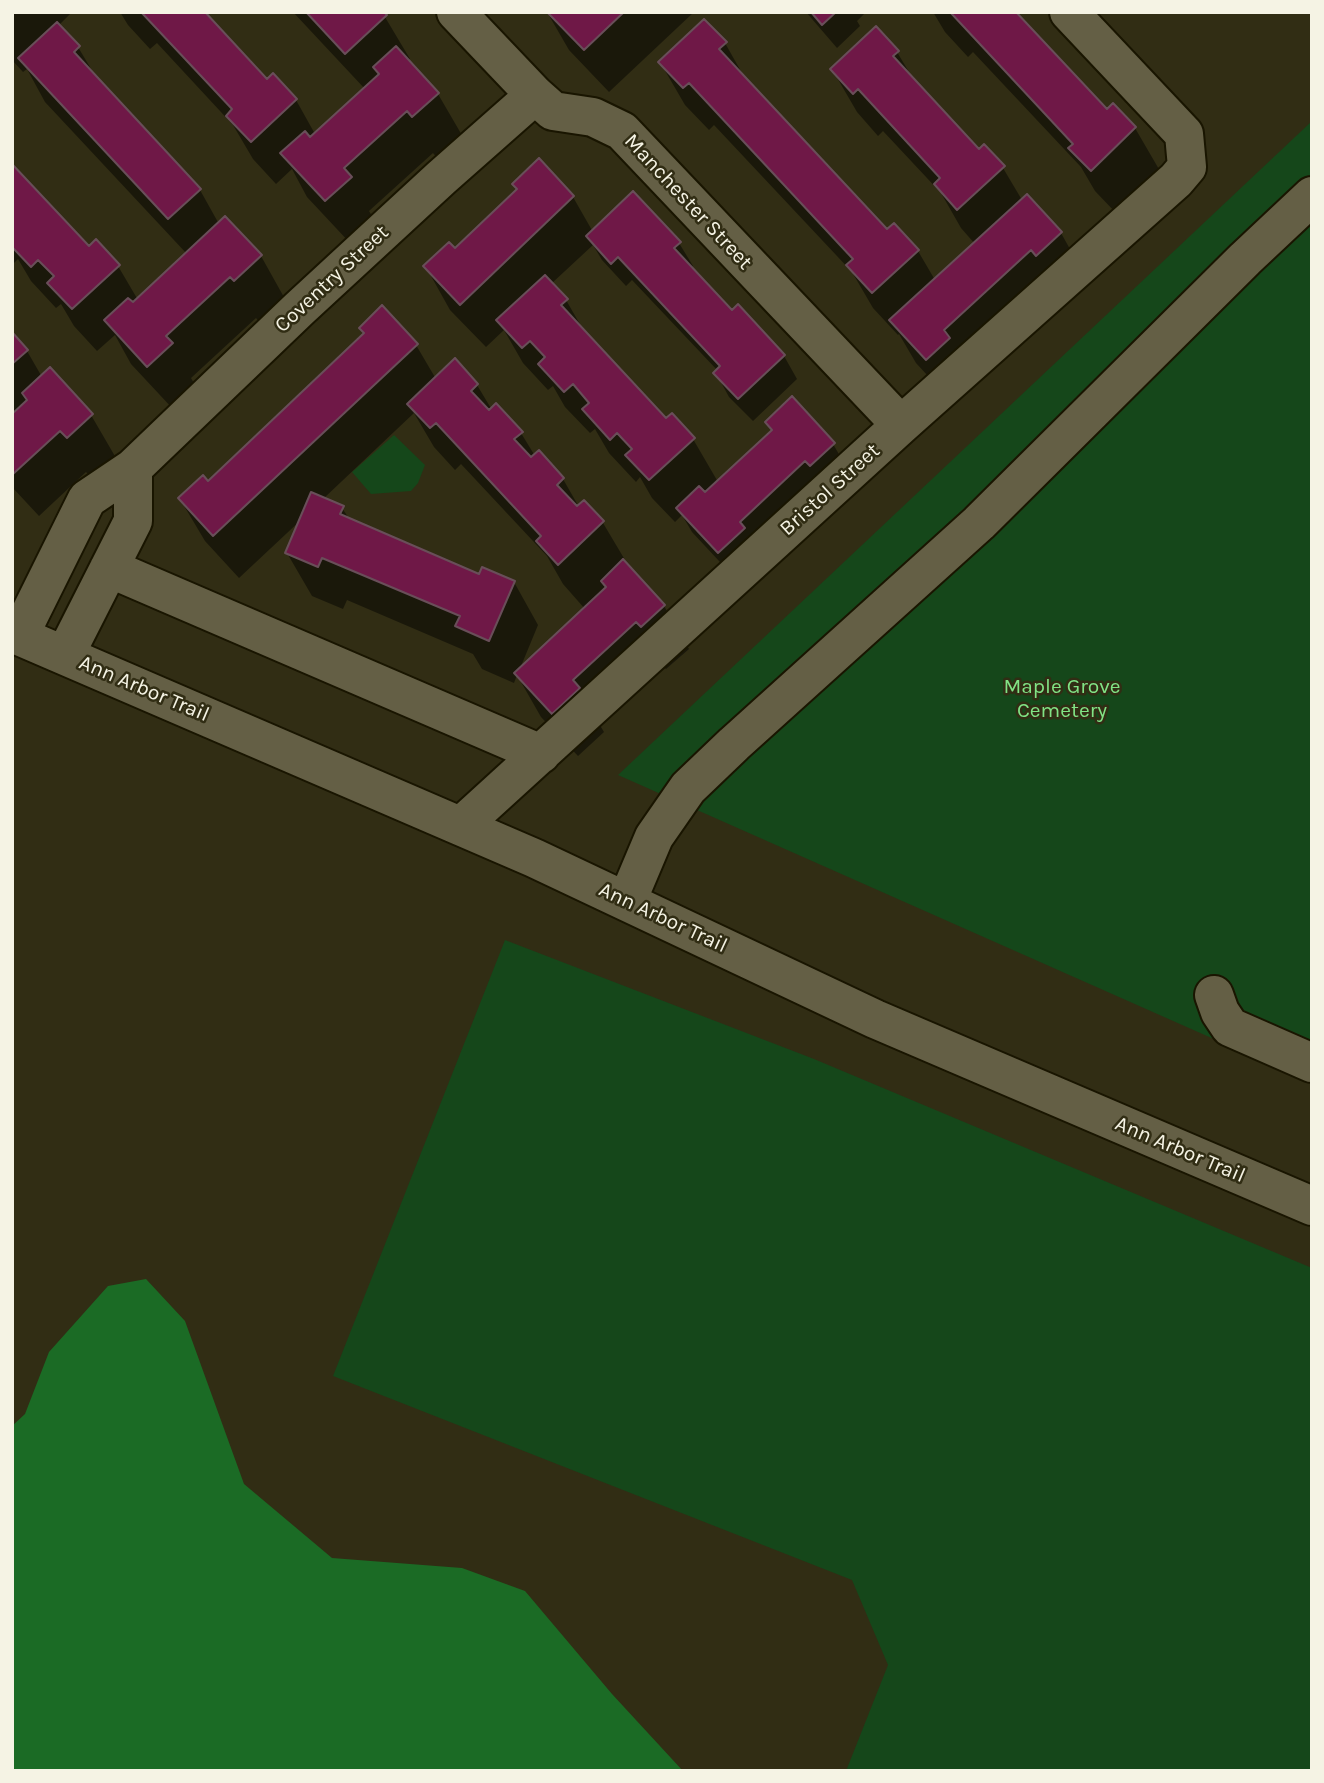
<!DOCTYPE html>
<style>
body{margin:0}
#map{position:relative;width:1324px;height:1783px;overflow:hidden;background:#312d14;font-family:Karla,sans-serif}
canvas{display:block}
.frame{position:absolute;inset:0;border:14px solid #f5f3e4;pointer-events:none}
</style>
<div id="map">
<canvas width="1324" height="1783"></canvas>
<div class="frame"></div>
</div>
<script>
const ctx = document.querySelector('canvas').getContext('2d');
ctx.lineJoin = 'round';
function fill(path, color) { ctx.fillStyle = color; ctx.fill(path, 'evenodd'); }
const toPath = rows => new Path2D(rows.map(r => 'M' + r).join(''));
function trace(path, color, width, dash) { ctx.strokeStyle = color; ctx.lineWidth = width; ctx.lineCap = dash ? 'butt' : 'round'; ctx.setLineDash(dash || []); ctx.stroke(path); }
function label(font, color, halo, rows, align = 'center') {
  ctx.font = font + ' Karla,sans-serif'; ctx.lineWidth = 5; ctx.setLineDash([]); ctx.textBaseline = 'middle'; ctx.strokeStyle = halo; ctx.fillStyle = color; for (const [text, x, y, turn = 0] of rows) {
    ctx.save(); ctx.translate(x, y); ctx.rotate((+turn || 0) * Math.PI / 180); ctx.textAlign = isNaN(turn) ? turn : align; if (halo) ctx.strokeText(text, 0, 0); ctx.fillText(text, 0, 0); ctx.restore();
  }
}
const green = toPath([
 [1312,121,1312,1050,1286,1071,618,775],
 [394,435,425,465,418,483,411,491,371,494,352,472],
 [505,940,814,1059,1312,1268,1312,1771,846,1771,888,1665,852,1580,333,1376]
]);
const forest = toPath([
 [146,1279,185,1321,244,1484,332,1558,462,1568,525,1591,612,1694,683,1771,12,1771,12,1426,25,1414,49,1352,108,1286]
]);
const shadow = toPath([
 [12,12,72,12,58,26,78,47,97,79,200,190,219,224,261,256,285,299,260,323,256,318,191,378,196,387,173,409,131,364,115,335,97,351,74,326,61,304,56,308,31,281,18,259,14,263,12,261,12,166,89,248,118,266,138,300,187,254,45,102,27,69,23,72,12,60],
 [120,12,202,12,267,81,296,100,315,134,365,89,293,12,382,12,410,59,408,62,438,94,463,137,438,159,433,153,369,211,375,221,350,243,307,197,292,169,276,184,253,159,233,125,157,43,150,49,128,25],
 [547,12,694,12,609,92,569,50],
 [806,12,866,12,857,21,860,26,837,48],
 [933,12,1014,12,1107,111,1113,105,1135,128,1160,171,1116,213,1095,191,1081,167,973,52,968,57,945,32],
 [725,43,747,82,887,231,918,251,935,280,975,244,961,228,941,193,883,131,878,136,857,112,832,69,897,52,915,82,979,152,984,147,1003,168,1022,200,1061,233,1085,276,952,402,916,363,899,334,898,335,873,308,852,272,714,125,709,130,685,105,660,62],
 [539,161,573,197,593,232,679,243,693,266,691,268,732,312,784,356,797,379,753,421,729,397,716,373,718,371,632,280,626,286,602,260,593,245,551,284,566,300,585,333,666,421,693,439,718,482,772,432,767,422,792,399,833,444,847,468,733,576,692,532,682,515,675,522,652,498,640,477,636,482,609,453,595,429,590,433,565,407,553,386,548,390,523,363,504,330,486,347,450,310,426,267,455,250,518,190],
 [361,328,416,345,436,379,477,385,492,410,521,433,535,456,538,453,563,479,579,507,584,502,603,523,628,565,664,606,689,649,666,669,661,664,598,722,604,732,578,756,541,717,517,675,514,683,482,669,473,654,347,600,343,609,312,596,287,553,302,519,239,578,205,541,180,499,207,483,365,335],
 [414,413,434,447,455,470,461,464,547,556,563,584,585,609,519,671,538,625,514,582,480,576,350,520,342,508,323,499],
 [12,335,27,351,42,377,91,415,116,458,93,480,86,472,39,516,12,487]
]);
const building = toPath([
 [141,12,205,12,267,79,273,73,297,99,251,142,226,116,232,109,141,12],
 [306,12,384,12,387,15,345,54,306,12],
 [547,12,624,12,584,50,547,12],
 [811,12,836,12,822,25,811,12],
 [950,12,1016,12,1107,109,1113,103,1136,127,1091,171,1068,148,1073,144,950,12],
 [704,19,727,42,719,49,887,229,894,223,919,250,872,293,846,265,853,259,689,83,683,88,658,62,704,19],
 [57,22,80,46,74,52,201,189,168,219,18,58,57,22],
 [876,26,899,51,893,56,979,149,984,144,1005,166,957,210,934,184,940,178,858,89,853,94,830,69,876,26],
 [396,46,439,93,412,117,407,111,344,168,352,177,325,201,280,153,305,131,310,137,379,74,373,67,396,46],
 [539,158,574,196,460,305,423,266,449,242,455,248,517,189,512,184,539,158],
 [12,164,89,246,96,239,120,265,72,309,47,283,54,276,38,260,31,267,12,247,12,164],
 [633,191,681,242,674,248,732,310,738,304,785,355,738,399,713,373,720,366,618,257,611,264,586,236,633,191],
 [1027,194,1062,232,1036,256,1031,250,944,330,950,338,926,360,889,320,1027,194],
 [225,216,262,255,234,281,230,277,166,336,173,343,147,367,104,320,128,298,133,302,225,216],
 [545,275,568,299,561,305,666,418,672,413,695,438,649,480,625,455,632,449,617,433,610,440,582,409,589,403,573,384,564,392,538,364,545,357,530,341,522,348,496,320,545,275],
 [382,305,418,344,213,536,178,498,203,475,208,481,364,333,359,328,382,305],
 [12,332,28,350,12,364,12,332],
 [455,358,478,384,471,391,489,410,496,403,523,432,514,439,531,457,539,450,564,478,557,485,577,506,584,500,604,521,558,565,536,541,541,536,436,423,430,428,407,404,455,358],
 [50,367,93,414,67,438,60,431,13,474,12,414,27,400,22,393,50,367],
 [792,396,835,443,810,466,805,461,740,522,745,528,718,553,676,508,699,486,705,492,772,430,765,422,792,396],
 [311,492,344,506,340,514,479,574,482,567,515,581,489,641,455,626,460,616,322,558,318,567,285,553,311,492],
 [623,559,665,605,641,627,636,622,573,680,580,688,552,714,514,673,606,587,601,581,623,559]
]);
const minor = toPath([
 [456,12,535,95,553,111,593,117,622,131,901,425],
 [109,568,541,754],
 [12,633,534,858,875,1019,1312,1206],
 [19,636,87,499,133,468,299,309,441,178,535,95],
 [65,655,133,521,133,468],
 [461,826,901,425,1176,180,1187,167,1184,134,1069,12],
 [627,901,654,837,688,788,734,744,979,523,1245,259,1312,196],
 [1214,995,1220,1012,1230,1027,1312,1063]
]);
const streetNames = [
 ["Manchester Street",688,202,47],
 ["Coventry Street",332,279,-43],
 ["Bristol Street",830,490,-42],
 ["Ann Arbor Trail",144,689,23],
 ["Ann Arbor Trail",663,918,25],
 ["Ann Arbor Trail",1180,1150,23]
];
const parkNames = [
 ["Maple Grove",1062,687],
 ["Cemetery",1062,711]
];
fill(green, '#15471a');
fill(forest, '#1b6b25');
fill(shadow, '#0007');
fill(building, '#6f1847');
trace(building, '#694e59', 2);
trace(minor, '#191500', 42);
trace(minor, '#645f45', 38);
label('21px', '#f5f3e4', '#312d14', streetNames);
label('21px', '#81e385', '#312d14', parkNames);
</script>
